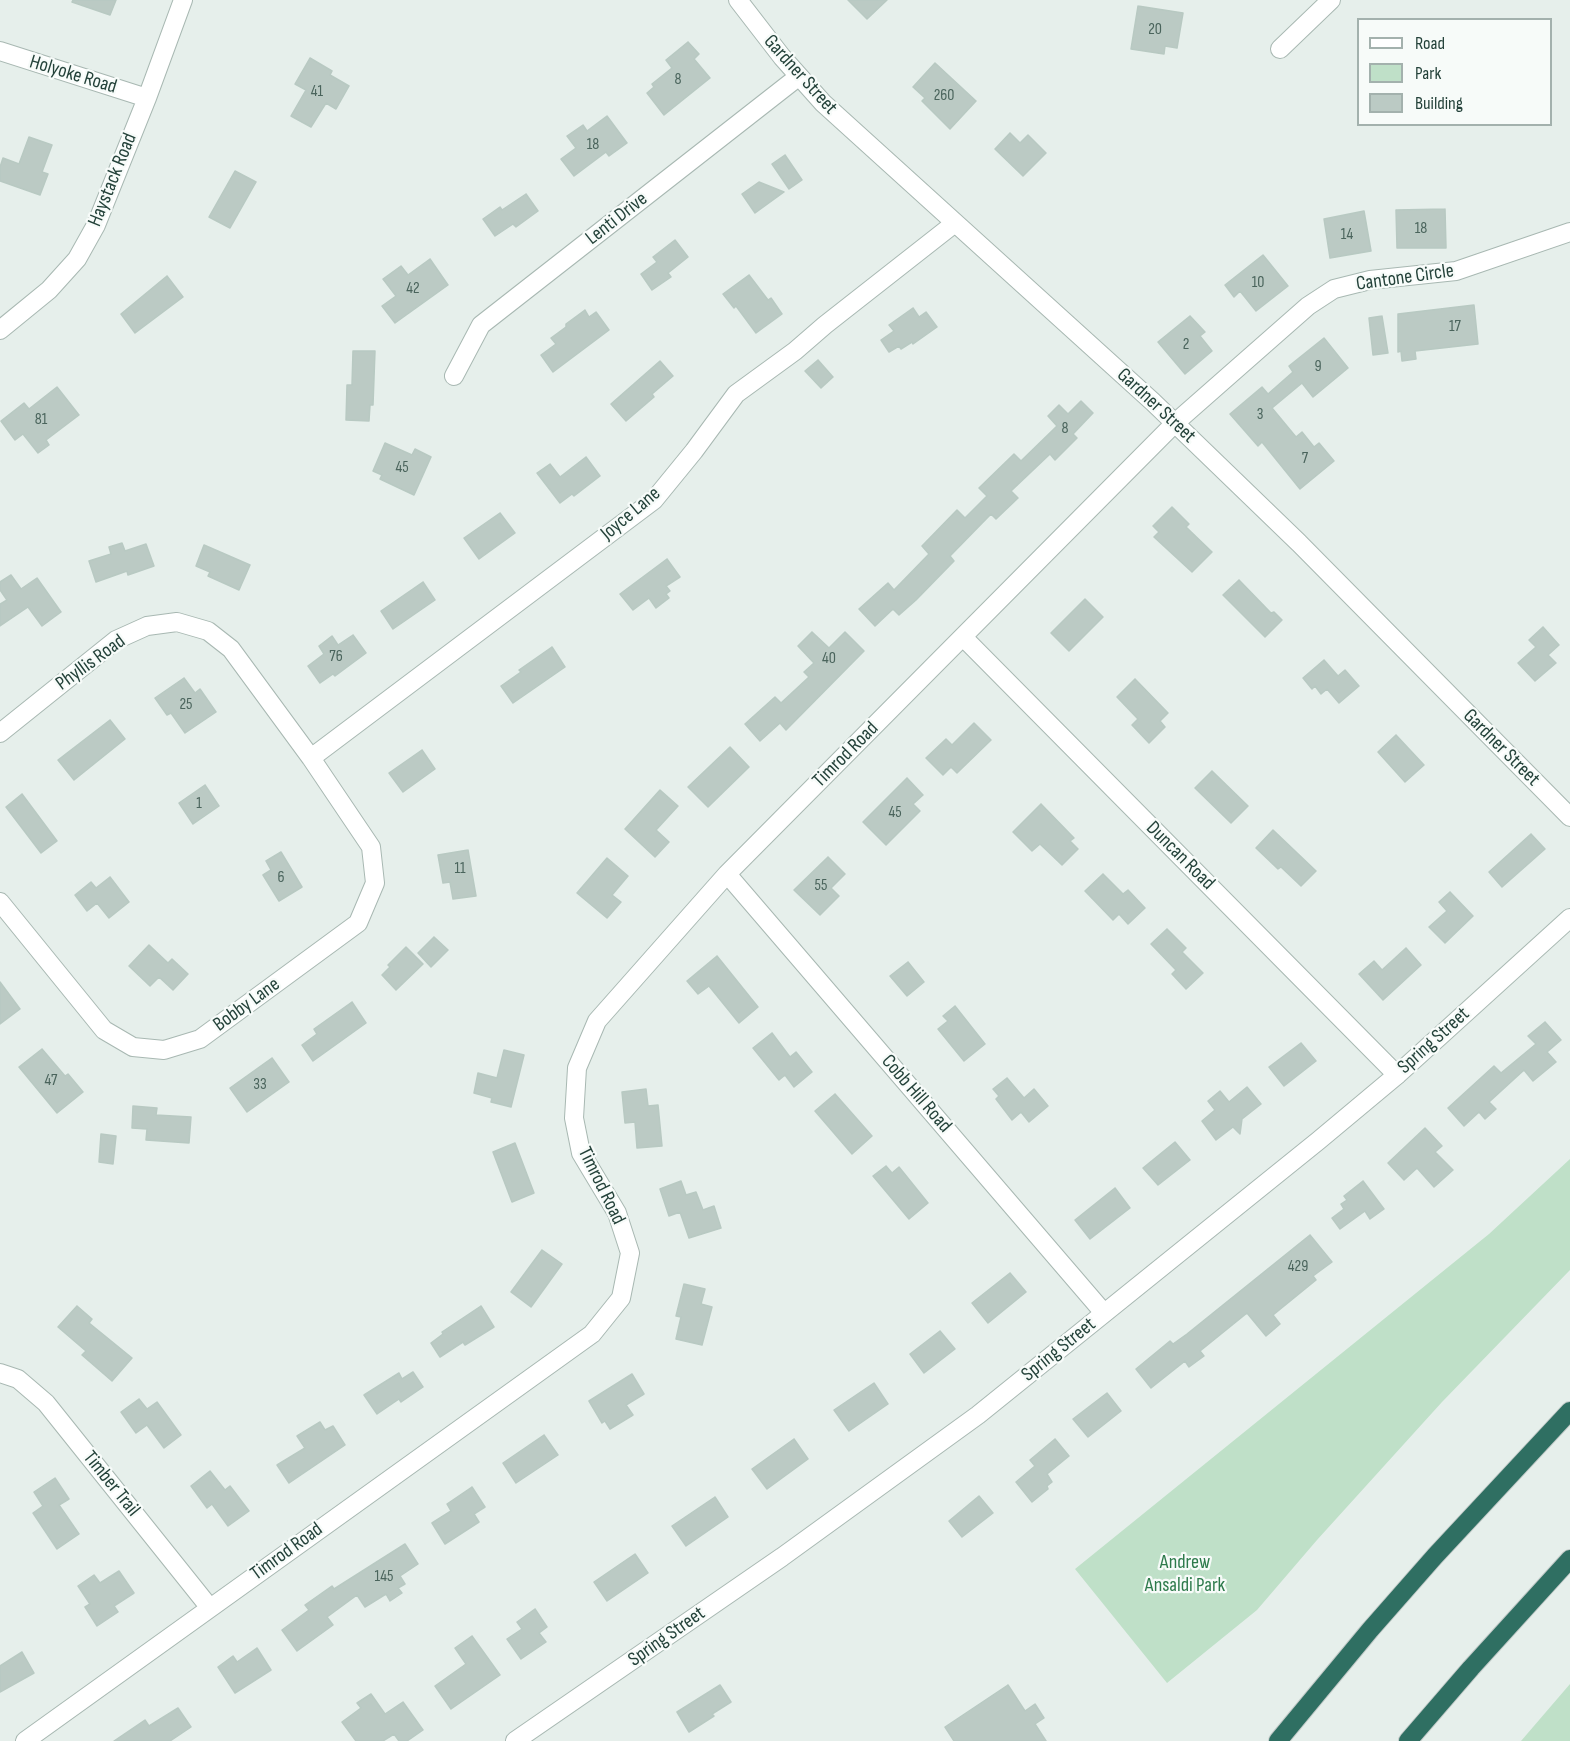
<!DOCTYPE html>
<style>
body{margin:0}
#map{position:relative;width:1570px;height:1741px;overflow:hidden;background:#e6efeb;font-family:"Sofia Sans Condensed",sans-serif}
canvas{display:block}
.legend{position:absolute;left:1357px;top:18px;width:195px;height:108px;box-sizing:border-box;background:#f7fbf9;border:2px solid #a3b1ad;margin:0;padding:8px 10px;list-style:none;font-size:18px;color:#24423a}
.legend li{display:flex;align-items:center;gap:12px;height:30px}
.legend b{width:30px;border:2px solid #a3b1ad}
</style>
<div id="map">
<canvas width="1570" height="1741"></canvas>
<ul class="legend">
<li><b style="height:8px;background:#fff"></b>Road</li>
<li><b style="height:16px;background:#bfe0c8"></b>Park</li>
<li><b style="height:16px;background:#bbcac4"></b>Building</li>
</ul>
</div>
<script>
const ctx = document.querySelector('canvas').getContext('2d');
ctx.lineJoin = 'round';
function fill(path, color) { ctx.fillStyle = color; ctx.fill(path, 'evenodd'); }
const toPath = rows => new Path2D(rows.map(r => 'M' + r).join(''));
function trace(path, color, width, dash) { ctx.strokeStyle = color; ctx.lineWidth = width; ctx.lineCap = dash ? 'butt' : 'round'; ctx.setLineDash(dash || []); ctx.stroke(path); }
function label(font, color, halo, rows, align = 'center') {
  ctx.font = font + ' "Sofia Sans Condensed",sans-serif'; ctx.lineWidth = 4.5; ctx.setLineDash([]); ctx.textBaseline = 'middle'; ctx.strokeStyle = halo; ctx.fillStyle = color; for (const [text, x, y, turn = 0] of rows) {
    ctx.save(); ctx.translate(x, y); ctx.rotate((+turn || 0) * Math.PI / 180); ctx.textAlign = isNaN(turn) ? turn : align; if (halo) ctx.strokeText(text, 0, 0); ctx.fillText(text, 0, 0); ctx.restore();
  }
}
const green = toPath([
 [1570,1159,1570,1270,1442,1402,1317,1540,1257,1610,1167,1683,1075,1569,1489,1234],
 [1570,1684,1570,1741,1521,1741]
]);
const building = toPath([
 [73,0,116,0,110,15,72,2,73,0],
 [848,0,887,0,867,19,848,0],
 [1138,6,1183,13,1177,48,1165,46,1164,54,1131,49,1138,6],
 [688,42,699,54,694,59,710,78,664,115,647,93,654,87,652,84,672,68,666,60,688,42],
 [310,58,332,71,330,75,349,86,336,109,326,103,311,127,291,116,306,90,295,84,310,58],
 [935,63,976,101,950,129,922,101,925,98,913,87,935,63],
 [607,116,627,143,609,156,606,152,574,176,561,159,576,148,567,136,583,125,587,131,607,116],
 [1010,133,1020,143,1028,135,1046,153,1023,176,995,149,1010,133],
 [29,137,52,145,42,172,48,174,40,195,0,181,0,167,3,158,19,164,29,137],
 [785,155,802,180,789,189,772,164,785,155],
 [235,171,256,182,230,228,209,217,235,171],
 [759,182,784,192,755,213,742,194,759,182],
 [526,194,538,211,516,227,513,224,495,236,483,219,500,207,502,210,526,194],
 [1445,209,1446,248,1397,248,1396,210,1445,209],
 [1364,211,1371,251,1330,258,1324,219,1364,211],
 [675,240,688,257,668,273,671,277,652,290,641,274,657,262,653,257,675,240],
 [1263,255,1288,286,1256,311,1240,291,1234,297,1225,285,1263,255],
 [430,259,448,285,395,323,382,306,396,296,383,279,401,266,408,275,430,259],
 [749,275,768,300,771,298,782,314,756,333,736,306,734,308,723,294,749,275],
 [167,276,183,297,135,333,121,314,167,276],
 [1474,305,1478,344,1415,351,1416,359,1402,361,1401,351,1398,352,1398,314,1474,305],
 [913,308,919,317,926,312,937,327,913,344,912,342,901,349,899,346,889,352,881,340,894,331,889,325,913,308],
 [585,310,589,317,596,312,609,330,553,372,541,355,556,344,551,338,566,327,566,324,585,310],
 [1190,316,1205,332,1200,336,1212,351,1185,374,1158,342,1190,316],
 [1382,316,1388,353,1373,355,1369,318,1382,316],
 [1324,338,1348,368,1313,397,1302,383,1272,408,1296,437,1302,432,1314,447,1319,443,1334,461,1300,489,1262,442,1258,446,1230,414,1262,387,1268,394,1293,372,1289,366,1324,338],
 [353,351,375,351,373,405,370,405,369,421,346,420,347,385,352,385,353,351],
 [818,360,833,377,821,388,805,371,818,360],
 [660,361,673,376,652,394,654,397,626,421,611,404,660,361],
 [57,387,79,415,46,440,49,445,38,453,23,434,15,440,1,421,24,403,29,409,57,387],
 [1081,401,1093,413,1073,434,1077,438,1055,460,1050,454,1011,491,1018,498,996,519,991,514,950,556,954,561,916,600,899,615,893,609,875,626,859,609,888,583,894,590,929,554,922,546,957,510,965,518,987,496,979,488,1014,454,1021,461,1057,426,1048,416,1059,405,1068,414,1081,401],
 [385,443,412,455,415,449,431,457,414,495,380,479,382,475,373,471,385,443],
 [586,457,600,476,574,496,572,494,560,503,537,473,550,464,560,477,586,457],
 [1172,507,1189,524,1186,527,1212,552,1192,572,1154,537,1159,532,1153,526,1172,507],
 [500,513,515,533,479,559,464,538,500,513],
 [122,543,125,551,146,544,154,566,128,575,127,571,96,582,89,561,111,554,109,547,122,543],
 [204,545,250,565,239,590,208,576,210,572,196,566,204,545],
 [667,559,680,577,666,586,670,591,666,594,669,598,656,608,649,598,633,610,620,594,667,559],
 [11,575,21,589,37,578,61,612,42,626,28,607,0,626,0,604,7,600,0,590,0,582,11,575],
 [1239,580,1271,613,1274,612,1282,620,1265,637,1223,595,1239,580],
 [423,582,435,600,393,629,381,611,423,582],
 [1085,599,1103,617,1069,651,1051,633,1085,599],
 [1543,627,1559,645,1548,655,1556,663,1535,681,1518,663,1536,647,1529,640,1543,627],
 [812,632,829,648,845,632,864,651,786,730,780,723,760,741,745,724,775,697,781,703,809,677,804,672,814,663,798,646,812,632],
 [353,635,366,653,335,676,333,674,320,683,308,666,324,654,319,646,332,636,338,645,353,635],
 [552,647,565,667,513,703,501,686,521,672,519,670,552,647],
 [1324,660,1338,676,1345,670,1359,686,1339,703,1327,689,1321,694,1315,686,1312,689,1303,678,1324,660],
 [184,678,195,693,200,689,216,712,185,733,171,713,167,715,155,698,184,678],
 [1135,679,1168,713,1160,721,1165,727,1149,743,1132,725,1138,719,1117,697,1135,679],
 [110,720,125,739,74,780,58,760,110,720],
 [974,723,991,740,957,773,951,767,943,775,926,758,946,739,952,745,974,723],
 [1396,735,1424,765,1405,782,1378,752,1396,735],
 [730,747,749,767,708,807,688,787,730,747],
 [422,750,435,769,403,792,389,773,422,750],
 [1212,771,1248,806,1231,823,1195,788,1212,771],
 [907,778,923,795,913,804,920,811,886,845,863,822,907,778],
 [205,785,219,806,193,824,179,803,205,785],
 [660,790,678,806,656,830,669,842,655,857,625,829,660,790],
 [22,794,57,841,41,853,6,807,22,794],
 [1041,804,1074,838,1070,841,1078,849,1062,865,1040,844,1032,851,1013,832,1041,804],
 [1273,830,1316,871,1301,886,1281,867,1278,869,1256,848,1273,830],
 [1531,834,1545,849,1502,887,1489,872,1531,834],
 [468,850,476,896,453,899,450,882,443,883,438,855,468,850],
 [281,852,302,887,279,901,263,875,271,870,266,861,281,852],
 [828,857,845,874,831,888,839,896,820,915,794,890,828,857],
 [607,858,628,876,612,895,621,902,607,918,577,893,607,858],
 [1103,874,1123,894,1128,890,1145,908,1128,924,1119,914,1113,920,1085,891,1103,874],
 [110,877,129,902,109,918,97,903,87,911,75,895,91,882,96,888,110,877],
 [1450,892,1473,916,1445,943,1429,927,1447,911,1439,902,1450,892],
 [1167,929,1186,948,1182,952,1203,973,1186,989,1172,974,1176,970,1151,944,1167,929],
 [434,937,448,950,431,967,418,953,434,937],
 [149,945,168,963,172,959,188,974,173,990,159,977,150,986,129,966,149,945],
 [406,947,423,964,396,990,382,975,390,967,388,965,406,947],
 [1406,948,1421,965,1383,1000,1359,974,1374,961,1382,970,1406,948],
 [717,956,758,1007,739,1023,709,986,698,994,687,981,717,956],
 [908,962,924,982,907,996,890,976,908,962],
 [0,982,20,1009,0,1024,0,982],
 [352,1002,366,1023,313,1061,302,1045,317,1034,314,1029,352,1002],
 [955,1006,985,1044,964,1061,938,1029,948,1021,943,1016,955,1006],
 [1545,1022,1561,1040,1547,1052,1556,1062,1533,1081,1524,1070,1489,1102,1496,1109,1485,1119,1479,1112,1464,1126,1448,1108,1494,1066,1501,1073,1536,1044,1528,1036,1545,1022],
 [772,1033,790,1057,796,1052,812,1072,794,1087,785,1075,779,1080,753,1048,772,1033],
 [1301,1043,1316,1061,1284,1086,1269,1067,1301,1043],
 [42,1049,65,1076,68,1074,83,1092,57,1113,19,1067,42,1049],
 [504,1050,524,1055,511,1107,491,1102,492,1098,474,1093,478,1073,497,1078,504,1050],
 [272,1058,289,1082,247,1112,230,1088,272,1058],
 [1007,1078,1024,1098,1034,1089,1048,1106,1029,1122,1021,1112,1012,1120,996,1099,999,1096,993,1089,1007,1078],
 [1247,1087,1261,1104,1242,1119,1240,1134,1233,1127,1216,1140,1202,1121,1215,1110,1208,1101,1220,1091,1229,1102,1247,1087],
 [646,1089,648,1106,658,1105,662,1146,637,1148,635,1122,625,1123,622,1092,646,1089],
 [835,1094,872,1136,852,1154,815,1111,835,1094],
 [133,1106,157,1108,156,1115,191,1117,189,1143,146,1140,147,1129,132,1128,133,1106],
 [1425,1128,1442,1146,1435,1152,1453,1170,1434,1187,1417,1168,1404,1180,1388,1163,1425,1128],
 [101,1134,116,1136,113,1164,99,1162,101,1134],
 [1175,1142,1190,1160,1158,1185,1143,1168,1175,1142],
 [515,1143,534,1193,512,1202,493,1152,515,1143],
 [886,1166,892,1173,899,1167,928,1203,909,1219,873,1176,886,1166],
 [681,1181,686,1195,696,1192,703,1210,714,1206,721,1228,689,1238,680,1212,669,1216,660,1189,681,1181],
 [1363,1181,1384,1209,1370,1219,1365,1211,1340,1229,1332,1218,1344,1209,1341,1204,1347,1200,1344,1196,1363,1181],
 [1115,1188,1130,1208,1090,1239,1075,1220,1115,1188],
 [1310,1235,1332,1262,1313,1276,1316,1280,1273,1315,1280,1324,1266,1336,1247,1313,1200,1351,1204,1356,1189,1367,1185,1361,1151,1388,1136,1369,1170,1341,1173,1344,1187,1334,1310,1235],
 [542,1250,562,1264,531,1307,511,1292,542,1250],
 [1010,1273,1026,1292,988,1323,972,1303,1010,1273],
 [684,1284,705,1289,701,1304,712,1307,702,1345,676,1339,681,1317,676,1316,684,1284],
 [77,1306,92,1319,89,1323,132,1358,112,1381,82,1355,86,1351,58,1327,77,1306],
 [481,1306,494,1327,465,1345,463,1342,440,1357,431,1343,443,1334,442,1332,481,1306],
 [940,1331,955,1349,924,1373,910,1354,940,1331],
 [413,1372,423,1387,401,1402,399,1399,377,1414,364,1395,399,1373,402,1379,413,1372],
 [632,1374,644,1394,626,1405,633,1415,610,1429,605,1421,602,1423,589,1401,632,1374],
 [874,1383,888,1404,849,1431,834,1410,874,1383],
 [1107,1393,1121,1411,1088,1437,1073,1419,1107,1393],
 [139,1399,147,1409,157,1402,181,1435,164,1448,147,1425,136,1433,121,1412,139,1399],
 [320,1422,325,1430,333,1426,345,1445,289,1483,277,1465,305,1448,297,1436,320,1422],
 [544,1435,558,1455,516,1483,503,1463,544,1435],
 [794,1439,808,1459,767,1489,752,1469,794,1439],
 [1055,1439,1069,1456,1047,1474,1052,1482,1047,1486,1048,1489,1032,1502,1016,1482,1035,1466,1030,1460,1055,1439],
 [210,1471,225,1490,230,1486,249,1511,228,1526,212,1504,207,1508,191,1486,210,1471],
 [55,1478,69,1499,59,1505,79,1534,57,1549,33,1513,43,1506,34,1492,55,1478],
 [472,1487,485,1507,474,1514,479,1522,445,1544,432,1523,451,1511,447,1504,472,1487],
 [979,1496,993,1513,962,1537,949,1521,979,1496],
 [715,1497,728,1517,686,1546,672,1526,715,1497],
 [405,1544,418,1564,400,1576,405,1584,398,1588,402,1593,390,1601,386,1594,365,1607,357,1595,327,1617,333,1625,297,1651,282,1630,309,1610,305,1605,332,1586,334,1589,405,1544],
 [635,1554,648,1573,607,1601,594,1582,635,1554],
 [119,1571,134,1593,114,1606,118,1612,97,1626,85,1607,90,1604,78,1586,94,1575,100,1583,119,1571],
 [535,1609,547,1627,539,1633,546,1642,521,1659,507,1639,522,1629,517,1622,535,1609],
 [472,1636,500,1675,451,1709,435,1686,466,1664,455,1648,472,1636],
 [257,1648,271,1670,235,1693,218,1667,233,1656,237,1662,257,1648],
 [22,1652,34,1673,0,1692,0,1666,22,1652],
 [720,1685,731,1702,712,1714,714,1716,689,1732,677,1712,720,1685],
 [1008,1685,1025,1711,1035,1704,1044,1718,1035,1724,1046,1741,954,1741,945,1727,1008,1685],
 [371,1694,385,1714,403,1702,423,1730,407,1741,399,1741,394,1734,383,1741,356,1741,342,1722,361,1708,357,1703,371,1694],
 [178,1708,191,1727,170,1741,114,1741,145,1720,149,1726,178,1708]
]);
const minor = toPath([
 [738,0,782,57,823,103,1153,402,1299,543,1570,817],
 [1280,49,1331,0],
 [0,51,147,98],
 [0,330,49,290,77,259,96,225,147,98,183,0],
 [454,376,481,325,798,77],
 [964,638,1397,1075],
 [0,733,116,640,147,626,177,622,208,631,231,649,311,758,371,847,375,883,358,923,200,1039,164,1050,133,1047,104,1030,0,902],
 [311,758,654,500,694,451,736,394,795,351,825,325,955,223],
 [727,874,1104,1313],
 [0,1373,18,1379,46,1403,210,1608],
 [25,1741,592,1334,621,1298,630,1253,617,1213,581,1153,574,1118,577,1068,597,1021,727,874,1175,423,1308,306,1334,289,1370,280,1456,271,1570,232]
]);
const tertiary = toPath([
 [515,1741,782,1557,978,1415,1318,1141,1397,1075,1570,918]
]);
const motorway = toPath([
 [1278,1741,1370,1630,1435,1556,1570,1411],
 [1408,1741,1471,1668,1570,1559]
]);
const numberNames = [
 ["20",1155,30],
 ["8",678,80],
 ["41",317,92],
 ["260",944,96],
 ["18",593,145],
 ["18",1421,229],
 ["14",1347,235],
 ["10",1258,283],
 ["42",413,289],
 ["17",1455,327],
 ["2",1186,345],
 ["9",1318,367],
 ["3",1260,415],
 ["81",41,420],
 ["8",1065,429],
 ["7",1305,459],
 ["45",402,468],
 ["76",336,657],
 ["40",829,659],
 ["25",186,705],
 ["1",199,804],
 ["45",895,813],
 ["11",460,869],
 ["6",281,878],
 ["55",821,886],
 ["47",51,1081],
 ["33",260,1085],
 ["429",1298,1267],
 ["145",384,1577]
];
const streetNames = [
 ["Holyoke Road",73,75,17],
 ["Gardner Street",800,75,48],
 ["Haystack Road",113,180,-68],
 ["Lenti Drive",617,219,-38],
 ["Cantone Circle",1405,278,-8],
 ["Gardner Street",1156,406,43],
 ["Joyce Lane",631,514,-40],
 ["Phyllis Road",91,663,-36],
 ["Gardner Street",1501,748,45],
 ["Timrod Road",846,755,-45],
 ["Duncan Road",1180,856,45],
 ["Bobby Lane",247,1005,-36],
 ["Spring Street",1434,1041,-42],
 ["Cobb Hill Road",916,1094,49],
 ["Timrod Road",601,1186,64],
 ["Spring Street",1059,1350,-39],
 ["Timber Trail",111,1484,51],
 ["Timrod Road",287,1552,-36],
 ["Spring Street",667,1637,-35]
];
const parkNames = [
 ["Andrew",1185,1563],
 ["Ansaldi Park",1185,1586]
];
fill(green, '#bfe0c8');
fill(building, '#bbcac4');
trace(building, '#b8c9c2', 1.5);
trace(minor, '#a8b8b2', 20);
trace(tertiary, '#a8b8b2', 20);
trace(motorway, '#c2cac8', 20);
trace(minor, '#fff', 18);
trace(tertiary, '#fff', 18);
trace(motorway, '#2f6f62', 18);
label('16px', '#4a645c', null, numberNames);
label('20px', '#24423a', '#f7fbf9', streetNames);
label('20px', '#2d7a4b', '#f7fbf9', parkNames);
</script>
